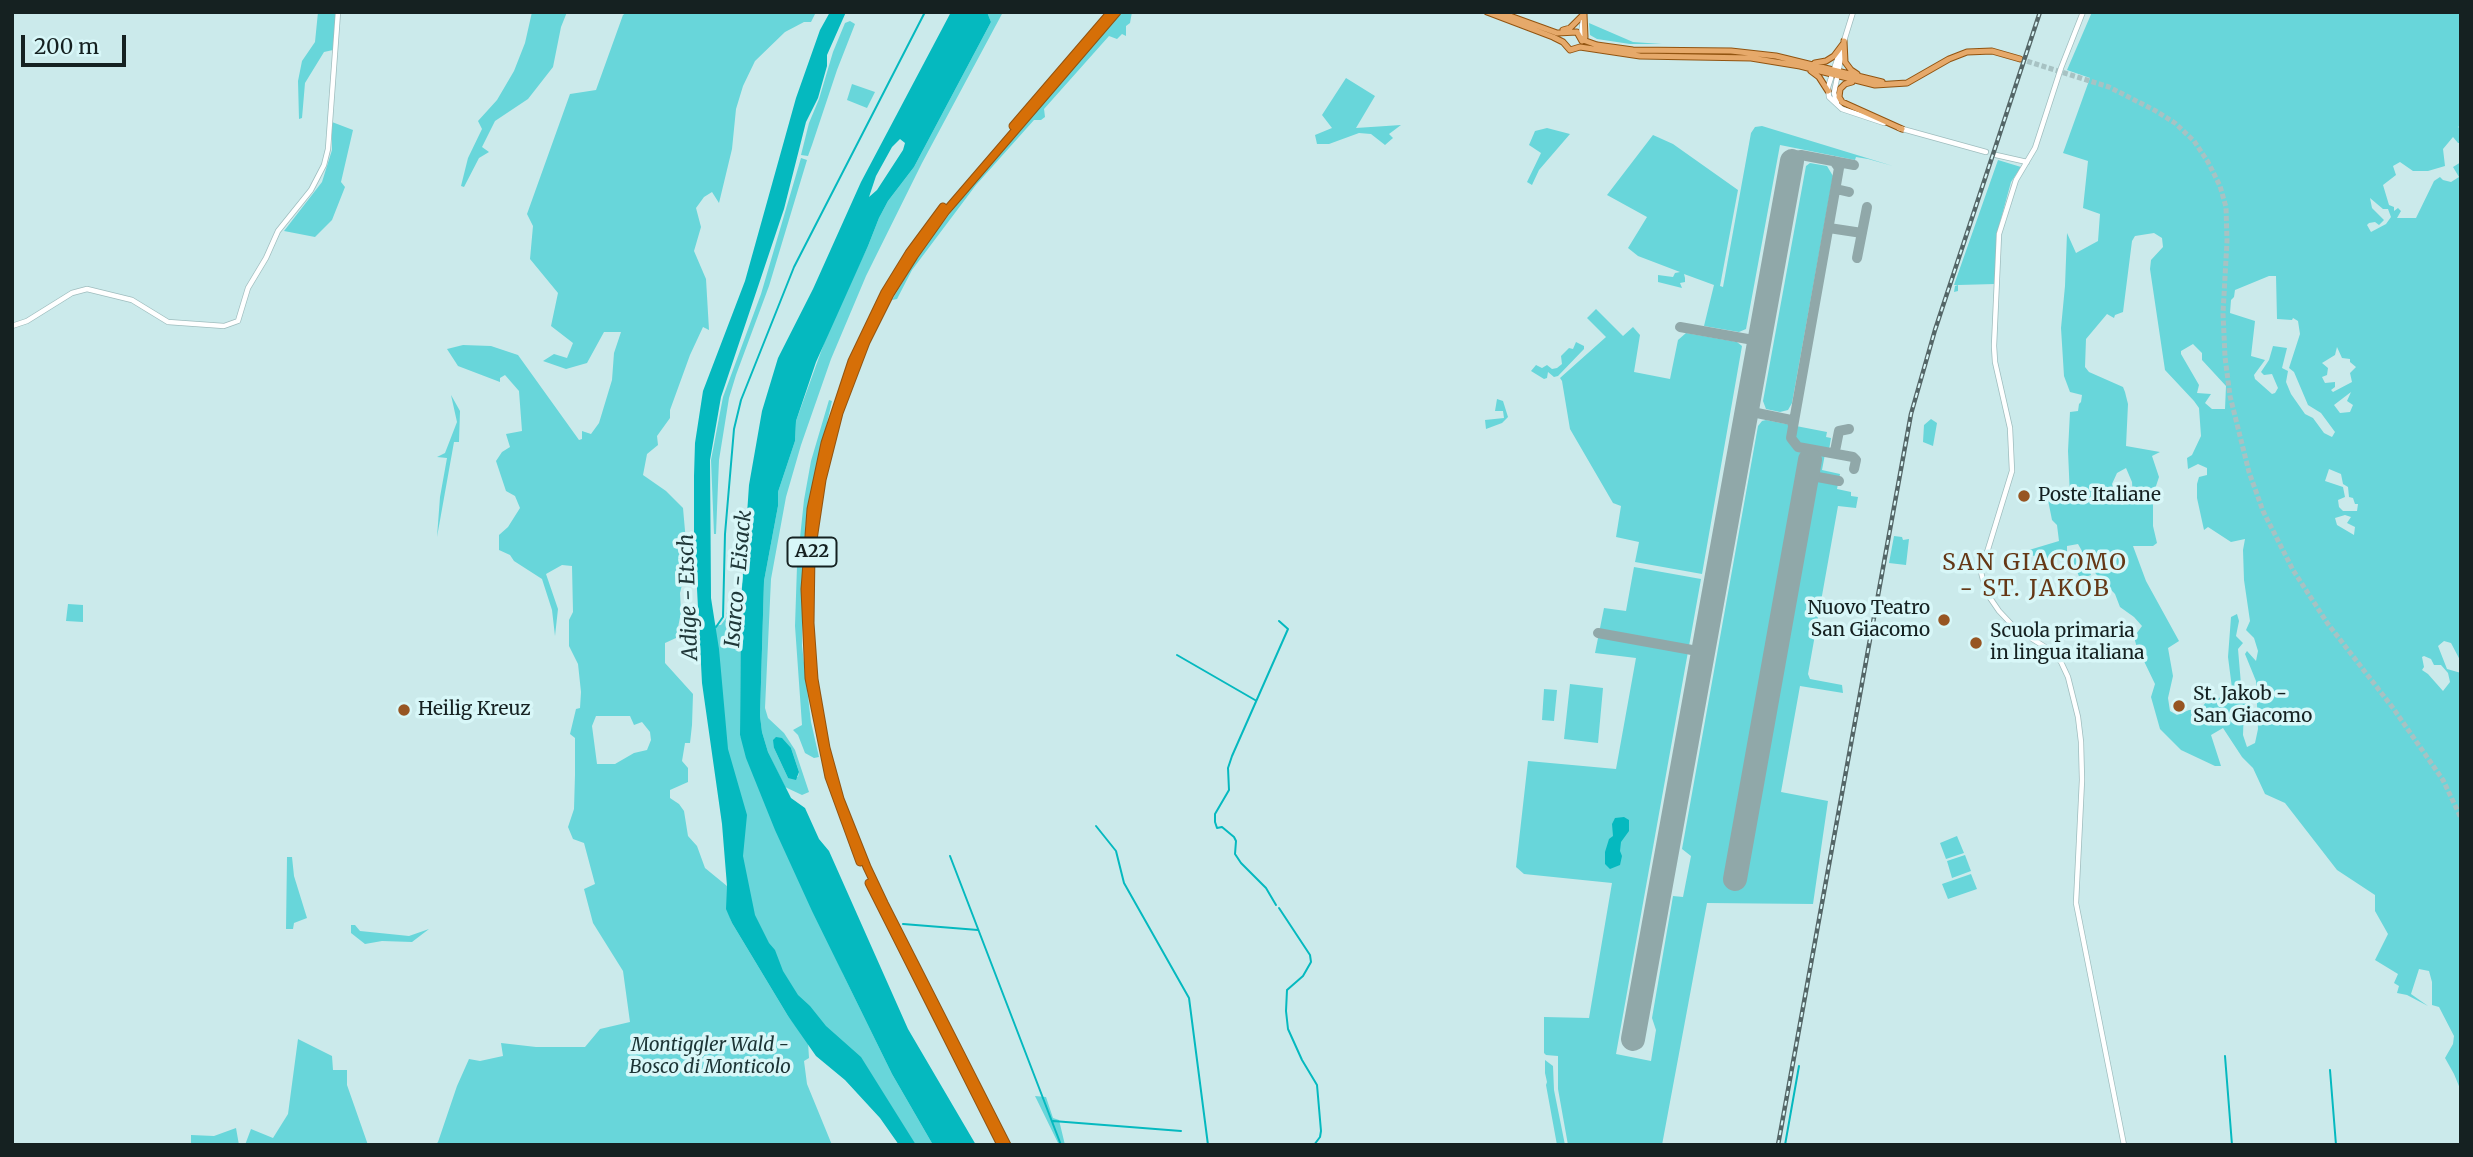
<!DOCTYPE html>
<style>
body{margin:0}
#map{position:relative;width:2473px;height:1157px;overflow:hidden;background:#cbeaeb;font-family:Merriweather,serif}
canvas{display:block}
.frame{position:absolute;inset:0;border:14px solid #152121;pointer-events:none}
.scale{position:absolute;left:21px;top:35px;width:105px;height:32px;box-sizing:border-box;border:4px solid #152121;border-top:0;padding-left:9px;font-size:21px;line-height:24px;white-space:nowrap;color:#152121;-webkit-text-stroke:5px #d8f7f8;paint-order:stroke}
</style>
<div id="map">
<canvas width="2473" height="1157"></canvas>
<div class="frame"></div>
<div class="scale">200 m</div>
</div>
<script>
const ctx = document.querySelector('canvas').getContext('2d');
ctx.lineJoin = 'round';
function fill(path, color) { ctx.fillStyle = color; ctx.fill(path, 'evenodd'); }
const toPath = rows => new Path2D(rows.map(r => 'M' + r).join(''));
function trace(path, color, width, dash) { ctx.strokeStyle = color; ctx.lineWidth = width; ctx.lineCap = dash ? 'butt' : 'round'; ctx.setLineDash(dash || []); ctx.stroke(path); }
function label(font, color, halo, rows, align = 'center') {
  ctx.font = font + ' Merriweather,serif'; ctx.lineWidth = 7; ctx.setLineDash([]); ctx.textBaseline = 'middle'; ctx.strokeStyle = halo; ctx.fillStyle = color; for (const [text, x, y, turn = 0] of rows) {
    ctx.save(); ctx.translate(x, y); ctx.rotate((+turn || 0) * Math.PI / 180); ctx.textAlign = isNaN(turn) ? turn : align; if (halo) ctx.strokeText(text, 0, 0); ctx.fillText(text, 0, 0); ctx.restore();
  }
}
const green = toPath([
 [318,12,336,12,333,50,324,52,305,83,302,118,299,119,298,81,302,61,315,42],
 [532,12,567,12,561,27,553,67,528,99,495,121,482,147,489,152,479,158,464,187,461,186,468,158,482,129,478,121,497,100,514,71,525,43],
 [627,12,816,12,811,22,804,22,785,32,755,61,743,86,736,109,732,149,719,203,712,192,704,197,696,208,701,227,694,251,706,279,709,330,703,327,690,355,670,410,670,418,657,436,658,445,647,454,643,475,666,491,683,508,686,542,686,568,680,593,681,612,676,638,665,643,665,663,693,694,692,725,690,743,685,743,682,761,688,768,688,782,670,790,670,798,679,804,684,811,688,836,697,846,705,868,727,886,727,909,732,923,788,1016,808,1042,809,1058,804,1061,807,1084,832,1145,435,1145,438,1142,457,1086,469,1059,480,1061,503,1056,501,1043,536,1047,585,1047,600,1029,630,1022,623,971,593,923,584,889,595,884,584,843,573,839,568,827,574,809,575,775,575,738,570,734,576,709,580,708,581,692,578,664,569,646,569,620,573,612,572,566,562,565,546,574,558,609,555,636,552,610,542,579,514,561,510,555,499,550,499,535,508,527,520,508,515,496,506,491,496,461,502,452,510,447,506,434,522,431,519,391,505,375,500,378,500,382,458,366,447,349,463,345,491,346,518,355,579,440,582,439,582,431,591,434,599,423,612,380,614,353,621,332,604,332,587,363,566,369,543,361,554,354,567,358,573,343,551,326,558,293,530,259,533,226,527,214,570,94,596,90,623,15],
 [596,716,630,716,634,725,642,722,650,732,651,740,647,750,634,753,615,764,597,764,592,726],
 [987,12,1003,12,922,163,866,276,831,359,801,445,786,497,771,579,765,708,768,718,784,733,795,750,809,792,802,795,785,787,768,752,762,732,760,716,764,581,778,506,778,492,795,441,796,421,831,324,868,246,879,218,888,201,914,167,991,22],
 [774,748,791,748,799,772,798,777,788,778],
 [1122,12,1132,12,1130,23,1126,26,1126,36,1122,34,1117,39,1109,36,1044,109,1045,117,1041,120,1034,120,976,185,912,270,897,299,892,300,923,248,980,175],
 [2092,12,2461,12,2461,125,2458,127,2461,129,2461,143,2458,143,2453,137,2443,149,2445,166,2428,171,2413,171,2400,162,2393,166,2396,175,2383,185,2389,205,2394,207,2394,211,2398,208,2401,211,2397,218,2416,218,2434,181,2440,177,2443,180,2451,182,2459,177,2453,167,2461,162,2461,662,2451,643,2444,641,2438,646,2447,669,2461,673,2461,1091,2454,1074,2445,1058,2453,1044,2454,1036,2439,1007,2432,1005,2432,982,2429,971,2419,969,2411,994,2428,1006,2407,995,2397,993,2399,986,2394,983,2398,974,2375,960,2388,934,2375,911,2375,895,2337,870,2285,803,2265,794,2253,768,2242,757,2223,728,2211,735,2221,766,2215,766,2181,750,2160,729,2151,697,2155,684,2142,657,2139,655,2134,637,2142,626,2134,617,2120,607,2115,594,2096,574,2083,553,2091,575,2080,579,2071,556,2082,551,2078,544,2067,546,2067,554,2051,560,2030,555,2029,550,2059,541,2057,525,2052,520,2048,500,2070,497,2068,451,2070,412,2078,411,2079,404,2081,402,2082,395,2070,392,2064,376,2061,328,2065,286,2067,233,2076,253,2098,241,2100,214,2083,208,2088,161,2063,153,2090,78,2067,70],
 [2370,198,2383,209,2388,209,2391,217,2386,224,2371,232,2367,225,2369,223,2375,222,2379,225,2384,220,2372,208],
 [2154,233,2162,238,2163,247,2151,260,2150,269,2165,370,2194,401,2199,408,2201,436,2192,455,2187,458,2188,469,2198,464,2207,468,2207,475,2199,477,2197,484,2197,498,2204,530,2208,527,2231,542,2245,539,2243,550,2244,580,2250,621,2246,630,2254,638,2258,651,2256,661,2247,651,2245,654,2256,681,2258,729,2255,743,2247,747,2243,735,2244,707,2251,707,2250,700,2242,696,2238,649,2243,643,2236,636,2239,621,2237,614,2231,617,2228,657,2233,696,2209,699,2200,709,2189,710,2177,715,2170,711,2168,698,2173,676,2168,648,2179,641,2146,581,2133,546,2153,546,2157,543,2153,526,2153,505,2148,499,2148,492,2155,489,2159,477,2152,456,2160,452,2126,446,2128,404,2125,392,2123,387,2089,372,2085,367,2086,339,2107,314,2114,318,2115,315,2123,312,2132,241,2135,236],
 [2269,276,2276,276,2277,319,2292,320,2293,318,2298,321,2300,334,2289,368,2294,372,2308,405,2321,413,2335,432,2332,437,2324,433,2313,418,2305,414,2291,394,2286,382,2288,371,2282,368,2287,348,2273,346,2269,360,2261,372,2264,375,2272,374,2278,388,2275,393,2272,394,2255,379,2254,375,2265,360,2251,356,2255,321,2230,313,2231,300,2234,297,2235,290],
 [2193,344,2202,353,2202,360,2226,386,2225,409,2212,409,2205,403,2211,394,2197,393,2199,385,2181,354,2181,351],
 [2337,347,2342,358,2350,359,2350,362,2356,367,2350,373,2352,382,2333,392,2331,390,2335,387,2335,382,2325,383,2322,377,2327,375,2328,368,2322,363,2335,355],
 [2351,392,2347,401,2353,405,2350,412,2340,413,2334,405],
 [2126,468,2132,482,2133,500,2116,497,2112,484,2117,473],
 [2329,469,2341,474,2343,484,2348,487,2349,497,2353,498,2355,504,2358,504,2357,511,2343,511,2339,507,2338,500,2345,497,2343,487,2325,481],
 [2345,515,2351,517,2347,523,2355,527,2354,535,2337,525,2335,518],
 [2424,656,2431,659,2434,665,2441,665,2448,673,2450,682,2443,691,2428,674,2422,670,2424,667,2422,657],
 [850,21,855,24,837,70,812,145,808,156,801,155,809,123,819,99,833,52,845,23],
 [1589,23,1633,42,1662,44,1630,44,1597,39,1590,35],
 [1346,78,1375,96,1356,128,1401,125,1389,134,1393,138,1385,145,1371,134,1359,133,1329,144,1317,144,1315,135,1332,128,1322,115],
 [852,84,875,92,867,108,847,100],
 [332,122,353,130,341,182,345,187,332,220,315,237,284,231,322,182,332,150],
 [1762,126,1893,166,1868,159,1856,157,1855,160,1780,145,1746,329,1739,332,1704,326,1714,285,1684,274,1685,278,1685,282,1680,283,1682,288,1658,282,1658,275,1673,277,1675,273,1680,272,1638,256,1628,248,1647,217,1607,195,1653,135,1673,144,1738,190,1720,286,1723,287,1751,133,1755,127],
 [1547,128,1570,134,1539,170,1532,185,1527,182,1541,153,1529,145,1535,131],
 [801,158,807,160,769,286,736,375,729,398,719,460,716,534,714,534,711,460,723,397,761,294],
 [1998,160,2021,167,2011,182,1999,226,1996,249,1995,284,1958,285,1958,291,1954,292,1955,286,1958,285,1954,285],
 [1810,163,1827,166,1833,176,1792,403,1788,410,1780,412,1766,409,1763,401,1806,166],
 [1596,309,1623,336,1633,327,1640,335,1634,372,1670,379,1678,340,1686,333,1737,342,1742,346,1702,574,1635,562,1639,542,1616,537,1621,506,1613,503,1570,429,1562,381,1560,378,1606,337,1587,318],
 [1576,342,1584,346,1584,349,1558,376,1554,377,1548,372,1547,378,1544,379,1531,371,1536,365,1542,368,1547,365,1552,369,1557,368,1562,364,1561,356,1569,348,1573,349],
 [451,395,460,411,459,442,454,442,437,537,440,497,447,458,437,457,445,453,457,422],
 [1497,399,1503,401,1508,417,1502,423,1486,429,1485,420,1504,418,1503,411,1495,411],
 [829,400,832,401,807,511,802,566,802,646,811,722,819,757,814,758,805,753,798,735,793,730,802,725,795,626,797,566,804,500,811,461],
 [1931,419,1937,423,1933,446,1923,442,1924,425],
 [1766,420,1791,425,1789,439,1793,446,1825,454,1822,470,1840,474,1837,489,1851,492,1851,496,1858,497,1856,508,1838,506,1808,674,1810,679,1842,685,1843,693,1800,686,1781,792,1828,801,1813,904,1707,903,1662,1145,1568,1145,1558,1089,1558,1056,1546,1055,1544,1053,1544,1017,1589,1018,1612,883,1524,874,1516,867,1528,761,1616,769,1636,658,1595,653,1604,608,1626,611,1634,567,1701,579,1616,1054,1651,1061,1656,1030,1652,1018,1673,896,1683,897,1691,856,1682,849,1758,426,1762,421],
 [1796,426,1827,432,1826,437,1831,438,1829,450,1796,443,1793,437],
 [1894,536,1902,537,1903,540,1909,539,1906,565,1889,563],
 [736,601,736,625,741,626,740,735,843,974,892,1074,933,1145,908,1145,845,1069,744,916,706,626,721,625,726,618,727,609,730,609],
 [68,604,83,605,83,622,66,621],
 [1570,684,1603,688,1598,743,1564,739],
 [1544,689,1557,690,1554,721,1542,720],
 [1957,836,1964,853,1946,859,1940,843],
 [1965,855,1971,871,1952,878,1947,861],
 [287,857,292,857,294,876,307,918,294,923,293,929,286,929],
 [1971,874,1977,889,1948,899,1942,884],
 [351,925,355,925,360,931,409,936,429,929,412,942,382,941,365,944,351,933],
 [298,1039,332,1056,333,1070,347,1070,347,1085,368,1145,245,1145,251,1129,273,1138,288,1114],
 [1545,1060,1553,1066,1554,1090,1565,1145,1557,1145,1546,1085,1547,1082,1545,1073],
 [1035,1096,1046,1097,1053,1118,1059,1120,1065,1145,1059,1145],
 [236,1128,239,1145,191,1145,191,1135,214,1136]
]);
const water = toPath([
 [830,12,846,12,827,55,827,66,818,98,806,122,784,209,721,397,710,460,711,598,719,649,728,749,747,815,743,856,755,915,769,943,775,950,783,971,798,995,810,1006,826,1026,861,1057,916,1145,899,1145,880,1118,845,1080,816,1056,788,1016,732,923,726,909,727,886,722,824,702,683,694,532,694,476,695,443,703,391,745,281,796,98,820,30],
 [951,12,987,12,991,22,914,167,888,201,879,218,868,246,816,362,796,421,795,441,778,492,778,506,764,581,760,716,762,732,768,752,791,798,805,808,819,839,829,851,908,1029,976,1145,933,1145,892,1074,812,911,775,830,746,758,740,735,741,602,749,485,762,411,778,358,813,289,861,182],
 [900,139,905,143,903,150,877,190,869,197,876,176,892,147],
 [776,737,782,738,791,748,799,772,796,780,788,778,774,748,773,740],
 [1624,817,1629,820,1629,831,1621,842,1620,851,1622,856,1620,865,1610,869,1605,864,1605,852,1609,839,1613,836,1612,824,1615,818]
]);
const stream = toPath([
 [716,627,723,617,725,534,734,429,741,400,794,267,925,12],
 [1177,655,1255,700],
 [1096,826,1116,851,1124,883,1189,998,1208,1145],
 [950,856,1061,1145],
 [1276,905,1266,888,1241,863,1235,854,1236,841,1234,837,1222,827,1217,828,1215,822,1215,814,1229,790,1228,768,1232,756,1288,629,1279,621],
 [1279,908,1310,955,1311,962,1303,976,1287,990,1286,1011,1288,1029,1302,1060,1317,1085,1321,1131,1320,1137,1314,1145],
 [903,924,978,930],
 [2225,1056,2232,1145],
 [2330,1070,2336,1145],
 [1053,1121,1181,1131],
 [1785,1145,1799,1066]
]);
const taxiway = toPath([
 [1792,161,1795,156,1801,155,1854,165],
 [1834,161,1839,168,1791,438,1798,447,1853,457,1856,460,1854,469],
 [1836,189,1849,192],
 [1829,228,1862,233],
 [1857,258,1867,207],
 [1680,327,1759,341],
 [1748,400,1748,407,1752,412,1791,420,1793,425],
 [1744,422,1749,415,1754,413],
 [1832,453,1835,451,1839,431,1849,429],
 [1807,475,1839,481],
 [1598,633,1703,652]
]);
const runway = toPath([
 [1735,879,1810,460],
 [1633,1039,1792,161]
]);
const primaryTunnel = toPath([
 [2020,59,2109,87,2156,111,2175,123,2194,141,2208,162,2220,186,2226,207,2227,241,2223,313,2225,357,2230,396,2249,472,2263,511,2293,570,2328,624,2393,708,2443,780,2461,818]
]);
const secondary = toPath([
 [2083,12,2061,68,2035,148,2016,180,1999,234,1994,346,1995,362,2010,428,2012,471,1981,572,1986,592,1999,611,2015,628,2053,652,2061,662,2068,677,2078,717,2081,742,2082,780,2076,903,2124,1145],
 [1581,35,1583,19],
 [1844,41,1853,12],
 [1840,51,1828,87,1829,97,1842,109,1884,123],
 [1837,103,1834,93,1842,53],
 [1899,128,1986,152],
 [1996,155,2027,162],
 [12,326,27,321,72,293,87,289,132,300,168,322,224,326,238,321,248,288,266,258,278,231,311,190,324,165,328,149,338,12]
]);
const primary = toPath([
 [1487,12,1553,37,1563,42,1570,50,1580,47,1640,56,1751,58,1800,66,1875,85,1907,83,1949,59,1967,52,1992,51,2020,59],
 [1499,12,1557,33,1577,32,1582,41],
 [1584,14,1585,37],
 [1563,30,1570,28,1583,15],
 [1583,40,1597,45,1633,50,1731,51,1776,56,1882,82],
 [1844,41,1845,62,1851,70,1857,74],
 [1815,63,1826,61,1834,56,1843,44],
 [1811,71,1819,77,1828,91],
 [1852,82,1845,84,1840,89,1839,97,1842,102,1902,129]
]);
const highway = toPath([
 [1013,126,1111,12],
 [860,862,829,777,809,678,805,589,811,509,825,443,852,361,885,292,909,253,943,207],
 [869,883,1001,1145],
 [1007,1145,884,903,867,867,840,799,826,748,814,679,810,623,811,553,822,480,839,413,866,342,890,294,914,256,946,211,1117,12]
]);
const rail = toPath([
 [1778,1145,1911,414,1935,330,2040,12]
]);
const markers = [
 [2024,496,7,"#975522"],
 [1944,620,7,"#975522"],
 [1976,643,7,"#975522"],
 [2179,706,7,"#975522"],
 [404,710,7,"#975522"]
];
const shields = [
 [812,552,49]
];
const shieldNames = [
 ["A22",812,552]
];
const poiNames = [
 ["Poste Italiane",2038,496],
 ["Nuovo Teatro",1930,609,"right"],
 ["San Giacomo",1930,631,"right"],
 ["Scuola primaria",1990,632],
 ["in lingua italiana",1990,654],
 ["St. Jakob -",2193,695],
 ["San Giacomo",2193,717],
 ["Heilig Kreuz",418,710]
];
const parkNames = [
 ["Montiggler Wald -",710,1046],
 ["Bosco di Monticolo",710,1068]
];
const waterNames = [
 ["Isarco - Eisack",739,579,-85],
 ["Adige - Etsch",689,597,-92]
];
const quarterNames = [
 ["SAN GIACOMO",2035,563],
 ["- ST. JAKOB",2035,589]
];
fill(green, '#68d6da');
fill(water, '#05b9bf');
trace(stream, '#05b9bf', 2);
trace(taxiway, '#90a8a9', 10);
trace(runway, '#90a8a9', 24);
trace(primaryTunnel, '#a7c2c3', 5, [5, 2.5]);
trace(secondary, '#9fbdbe', 6);
trace(primary, '#925410', 7);
trace(highway, '#925410', 9);
trace(secondary, '#fff', 4.5);
trace(primary, '#e6a96a', 5);
trace(highway, '#d66f07', 7);
trace(rail, '#546667', 4.5);
trace(rail, '#d8f7f8', 2, [5]);
for (const [x, y, r, color] of markers) { const dot = new Path2D(); dot.arc(x, y, r, 0, 2 * Math.PI); ctx.fillStyle = color; ctx.fill(dot); trace(dot, '#d8f7f8', 2.5); }
for (const [x, y, w] of shields) { const box = new Path2D(); box.roundRect(x - w / 2, y - 14.5, w, 29, 5); ctx.fillStyle = '#d8f7f8'; ctx.fill(box); trace(box, '#152121', 2); }
label('bold 18px', '#152121', null, shieldNames);
label('19px', '#152121', '#d8f7f8', poiNames, 'left');
label('italic 19px', '#1c3435', '#d8f7f8', parkNames);
label('italic 21px', '#203839', '#d8f7f8', waterNames);
ctx.letterSpacing = '2px';
label('23px', '#653816', '#d8f7f8', quarterNames);
ctx.letterSpacing = '0px';
</script>
